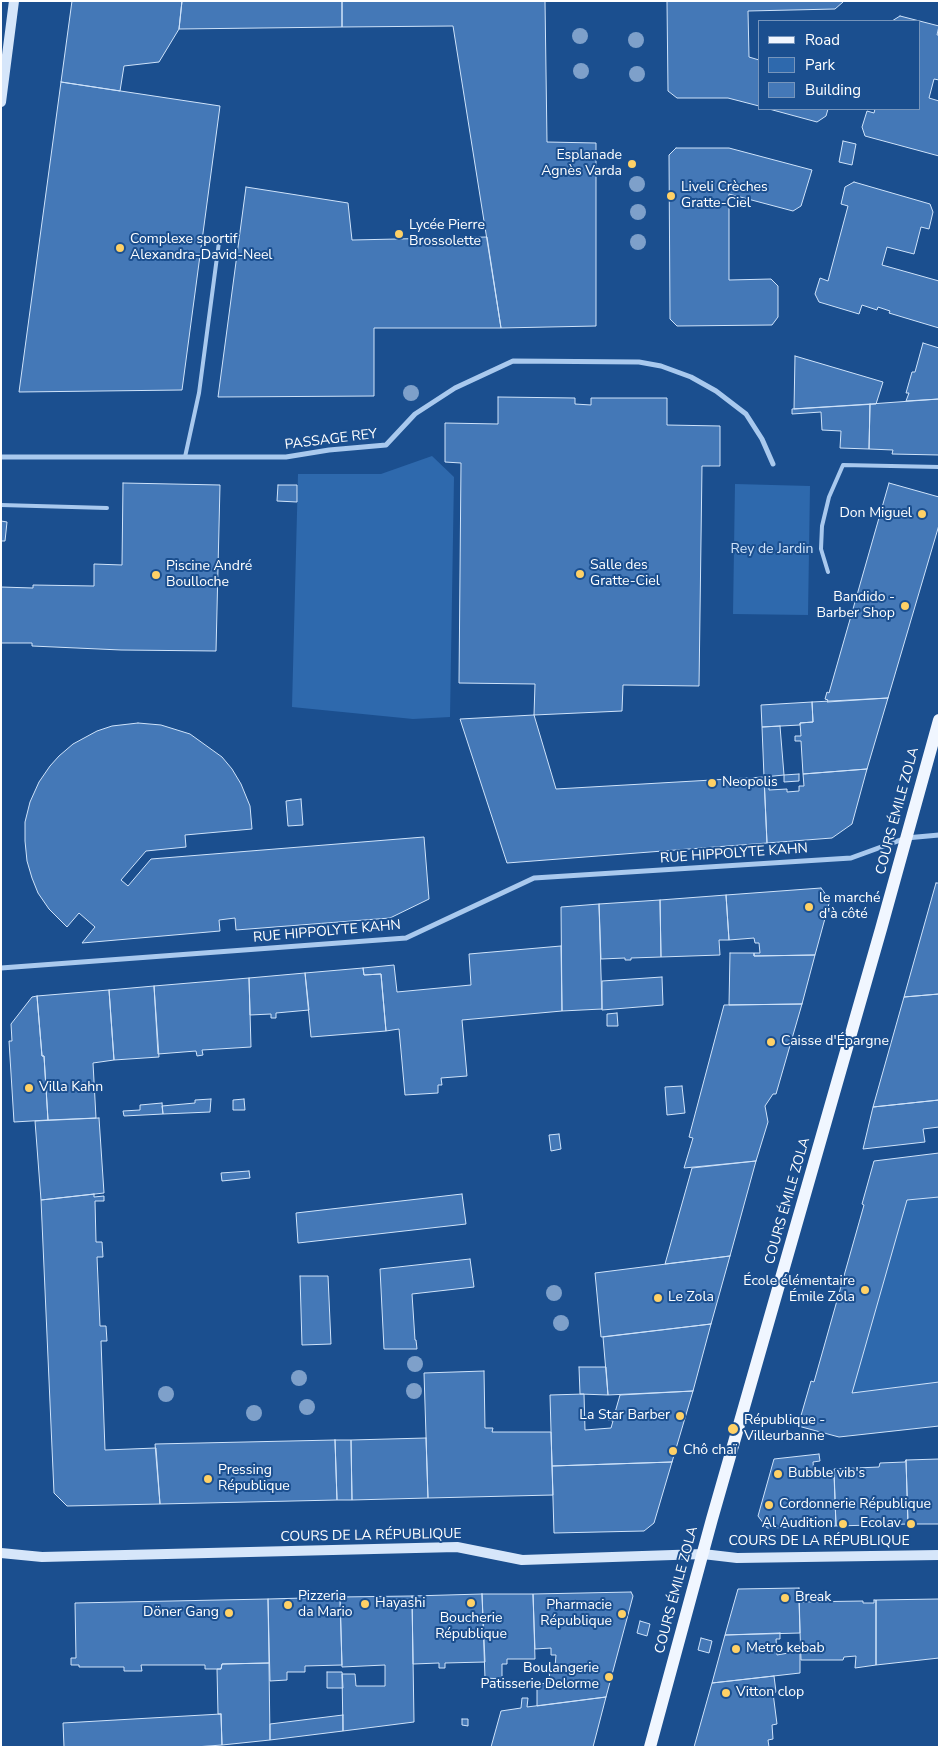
<!DOCTYPE html>
<meta charset="utf-8">
<style>
body{margin:0}
#map{position:relative;width:940px;height:1748px;overflow:hidden;background:#1b4f8f;font-family:"Nunito Sans",sans-serif}
canvas{display:block}
.frame{position:absolute;inset:0;border:2px solid #fff;pointer-events:none}
.legend{position:absolute;left:758px;top:20px;width:162px;height:90px;box-sizing:border-box;background:#1b4f8f;border:1px solid #7695bc;margin:0;padding:6px 9px;list-style:none;font-size:15px;color:#fff}
.legend li{display:flex;align-items:center;gap:10px;height:25px}
.legend b{width:25px;border:1px solid #7695bc}
</style>
<div id="map">
<canvas width="940" height="1748"></canvas>
<div class="frame"></div>
<ul class="legend">
<li><b style="height:6px;background:#f0f6ff"></b>Road</li>
<li><b style="height:14px;background:#2e69ad"></b>Park</li>
<li><b style="height:14px;background:#4478b7"></b>Building</li>
</ul>
</div>
<script>
const ctx = document.querySelector('canvas').getContext('2d');
ctx.lineJoin = 'round';
function fill(path, color) { ctx.fillStyle = color; ctx.fill(path, 'evenodd'); }
const toPath = rows => new Path2D(rows.map(r => 'M' + r).join(''));
function trace(path, color, width, dash) { ctx.strokeStyle = color; ctx.lineWidth = width; ctx.lineCap = dash ? 'butt' : 'round'; ctx.setLineDash(dash || []); ctx.stroke(path); }
function label(font, color, halo, rows, align = 'center') {
  ctx.font = font + ' "Nunito Sans",sans-serif'; ctx.lineWidth = 4; ctx.setLineDash([]); ctx.textBaseline = 'middle'; ctx.strokeStyle = halo; ctx.fillStyle = color; for (const [text, x, y, turn = 0] of rows) {
    ctx.save(); ctx.translate(x, y); ctx.rotate((+turn || 0) * Math.PI / 180); ctx.textAlign = isNaN(turn) ? turn : align; if (halo) ctx.strokeText(text, 0, 0); ctx.fillText(text, 0, 0); ctx.restore();
  }
}
const green = toPath([
 [432,456,454,477,450,717,413,719,292,707,298,474,381,474],
 [735,484,810,486,808,615,733,614],
 [939,1197,939,1382,852,1393,907,1200]
]);
const building = toPath([
 [72,1,182,1,179,29,159,62,124,66,120,91,61,82,72,1],
 [182,1,342,1,342,27,179,29,182,1],
 [342,1,545,1,547,142,596,143,596,326,501,328,453,26,342,27,342,1],
 [667,1,843,1,843,2,835,9,748,11,749,57,759,60,759,106,728,98,677,98,668,91,667,1],
 [900,16,939,26,937,35,939,35,939,80,934,79,929,98,939,101,939,156,865,136,862,127,867,111,874,113,875,109,919,109,919,21,892,21,900,16],
 [61,82,220,106,182,390,19,392,61,82],
 [769,109,828,109,826,116,817,122,769,109],
 [843,141,856,144,852,165,839,162,843,141],
 [676,148,729,148,812,170,801,206,793,211,729,194,729,280,771,279,778,286,778,317,772,325,677,326,670,319,669,155,676,148],
 [854,182,930,204,933,212,929,229,921,227,914,254,887,247,882,265,939,281,939,328,889,313,890,311,878,307,877,310,862,305,859,314,819,302,815,294,820,278,828,281,848,206,841,204,845,187,854,182],
 [246,187,348,203,352,240,487,237,501,328,374,328,374,396,218,397,246,187],
 [923,343,939,348,939,399,906,401,909,393,906,393,912,372,915,372,923,343],
 [795,356,883,382,876,404,794,409,795,356],
 [498,397,575,398,575,404,591,405,591,398,667,398,667,425,720,426,720,466,702,466,699,686,623,685,622,711,534,715,535,684,459,683,461,463,445,462,445,423,498,424,498,397],
 [939,399,939,455,892,454,893,450,869,449,870,404,939,399],
 [870,404,869,449,840,448,841,431,822,430,821,412,792,414,792,409,870,404],
 [123,483,220,485,216,651,121,650,32,646,32,643,1,643,1,587,33,588,33,585,94,586,94,564,122,565,123,483],
 [889,483,939,497,939,525,888,698,827,702,828,700,825,699,827,692,829,693,889,483],
 [278,485,297,485,297,502,277,501,278,485],
 [1,521,7,522,5,541,1,541,1,521],
 [888,698,867,769,803,774,801,741,795,741,795,736,801,736,800,723,813,722,812,702,888,698],
 [812,702,813,722,800,723,800,725,762,727,761,705,812,702],
 [534,715,556,789,764,777,767,843,507,863,460,719,534,715],
 [138,723,161,725,190,734,222,757,232,769,241,784,250,806,252,829,185,835,186,847,146,851,121,880,128,886,151,859,424,837,429,899,390,918,236,930,235,918,219,920,220,931,82,943,95,927,79,913,67,927,49,909,38,893,32,878,27,861,25,841,25,822,30,802,39,782,50,766,59,756,73,744,97,731,112,726,138,723],
 [780,726,784,775,764,777,762,727,780,726],
 [867,769,852,824,832,838,767,843,764,777,769,777,769,790,787,789,787,792,799,791,799,786,804,786,803,774,867,769],
 [799,774,799,781,784,782,784,775,799,774],
 [301,799,303,825,288,826,286,801,301,799],
 [936,883,939,883,939,994,904,997,936,883],
 [821,888,830,900,815,955,754,956,754,953,760,953,759,943,755,943,754,938,729,940,726,895,821,888],
 [726,895,729,940,719,940,720,955,661,957,660,900,726,895],
 [660,900,661,957,631,958,631,960,625,960,625,958,601,959,599,904,660,900],
 [599,904,602,1009,562,1011,561,907,599,904],
 [561,946,562,1011,462,1020,467,1076,441,1078,442,1085,438,1085,438,1093,405,1095,399,1029,386,1031,381,974,364,975,363,968,394,965,397,992,471,985,469,954,561,946],
 [730,953,754,953,754,956,815,955,802,1004,729,1005,730,953],
 [363,968,364,975,381,974,386,1031,311,1037,305,973,363,968],
 [305,973,309,1010,276,1013,276,1018,271,1018,271,1014,250,1015,249,978,305,973],
 [662,977,663,1005,602,1010,602,981,662,977],
 [249,978,251,1047,202,1050,203,1055,197,1056,196,1051,158,1054,154,986,249,978],
 [154,986,159,1057,114,1060,109,990,154,986],
 [109,990,114,1060,93,1063,96,1118,48,1120,44,1056,42,1056,37,996,109,990],
 [939,994,939,1100,873,1107,904,997,939,994],
 [37,996,42,1056,44,1056,48,1120,14,1122,9,1041,12,1041,11,1024,32,997,37,996],
 [802,1004,776,1094,773,1094,765,1106,768,1122,756,1161,684,1168,693,1138,689,1137,724,1005,802,1004],
 [617,1013,618,1026,607,1026,607,1014,617,1013],
 [682,1086,685,1113,667,1115,665,1087,682,1086],
 [211,1099,210,1112,163,1114,162,1106,195,1103,195,1100,211,1099],
 [244,1099,245,1110,233,1110,233,1100,244,1099],
 [939,1100,939,1127,923,1129,925,1142,863,1149,873,1107,939,1100],
 [162,1103,163,1114,124,1116,123,1111,140,1110,140,1105,162,1103],
 [99,1118,104,1193,41,1200,35,1121,99,1118],
 [559,1134,561,1149,551,1151,549,1135,559,1134],
 [939,1153,939,1197,907,1200,852,1393,939,1382,939,1426,839,1437,798,1426,811,1381,814,1382,864,1205,862,1204,874,1161,939,1153],
 [756,1161,730,1256,665,1264,692,1168,756,1161],
 [249,1171,250,1178,222,1181,221,1173,249,1171],
 [94,1194,94,1197,104,1196,104,1201,95,1201,96,1242,102,1242,103,1257,97,1257,100,1326,106,1326,107,1341,101,1341,105,1450,156,1448,160,1504,67,1506,54,1493,41,1200,94,1194],
 [462,1194,466,1224,298,1243,296,1213,462,1194],
 [730,1256,711,1324,601,1337,595,1273,730,1256],
 [470,1259,474,1287,412,1294,415,1340,416,1340,417,1349,384,1349,380,1269,470,1259],
 [300,1276,328,1276,331,1344,302,1345,300,1276],
 [711,1324,693,1391,608,1395,603,1337,711,1324],
 [579,1367,606,1367,608,1395,580,1394,579,1367],
 [484,1371,485,1428,493,1428,492,1432,551,1432,553,1495,428,1498,424,1373,484,1371],
 [693,1391,672,1462,552,1466,550,1395,584,1394,585,1430,611,1428,613,1421,608,1420,609,1415,614,1416,620,1395,693,1391],
 [426,1438,428,1498,352,1500,351,1440,426,1438],
 [335,1440,351,1440,352,1500,337,1500,335,1440],
 [335,1440,337,1500,160,1504,155,1444,335,1440],
 [819,1454,820,1461,813,1462,814,1474,834,1475,836,1526,767,1528,758,1516,774,1459,819,1454],
 [939,1459,939,1524,908,1524,906,1460,939,1459],
 [906,1460,908,1524,836,1526,834,1469,879,1467,880,1463,905,1462,906,1460],
 [672,1462,654,1523,644,1531,554,1533,552,1466,672,1462],
 [799,1588,800,1633,725,1635,738,1589,799,1588],
 [631,1592,633,1596,606,1697,537,1706,537,1684,550,1683,549,1669,555,1667,556,1655,551,1655,551,1648,535,1649,533,1594,631,1592],
 [482,1594,485,1662,445,1663,445,1668,439,1668,439,1663,413,1664,412,1596,482,1594],
 [482,1594,533,1594,535,1659,507,1659,507,1664,502,1664,502,1679,485,1678,482,1594],
 [412,1596,414,1722,343,1731,342,1674,355,1674,356,1686,385,1686,385,1665,342,1667,340,1597,412,1596],
 [340,1597,342,1665,305,1666,305,1672,287,1672,287,1680,270,1681,268,1599,340,1597],
 [268,1599,269,1663,222,1664,221,1669,205,1669,205,1665,141,1665,142,1671,124,1671,124,1667,79,1667,79,1665,71,1665,71,1658,76,1658,75,1603,268,1599],
 [939,1599,939,1658,876,1665,876,1600,939,1599],
 [874,1600,876,1600,876,1665,855,1668,856,1656,844,1657,843,1660,801,1660,799,1602,863,1601,863,1603,874,1603,874,1600],
 [640,1621,650,1624,647,1636,637,1633,640,1621],
 [780,1633,780,1639,776,1639,777,1655,800,1651,800,1673,712,1683,725,1635,780,1633],
 [701,1638,712,1641,709,1653,698,1650,701,1638],
 [269,1663,270,1740,222,1745,221,1714,218,1714,217,1669,221,1669,222,1664,269,1663],
 [327,1672,342,1672,343,1688,327,1688,327,1672],
 [774,1676,776,1692,773,1693,777,1724,772,1725,773,1739,768,1740,769,1747,694,1747,712,1683,774,1676],
 [606,1697,593,1747,491,1747,501,1711,521,1708,522,1698,528,1698,527,1707,606,1697],
 [221,1714,222,1745,195,1747,64,1747,63,1723,221,1714],
 [343,1715,343,1731,270,1740,270,1724,343,1715],
 [462,1719,468,1719,468,1726,462,1725,462,1719]
]);
const lane = toPath([
 [185,457,199,393,219,242],
 [1,505,107,508],
 [828,572,821,549,822,526,829,497,843,465,939,467]
]);
const street = toPath([
 [1,457,286,457,329,450,386,445,415,414,455,388,513,361,639,362,661,366,691,377,716,391,746,414,762,439,773,464],
 [1,968,406,938,534,878,851,858,906,838,939,835]
]);
const secondary = toPath([
 [1,102,14,1],
 [1,1553,42,1557,457,1547,522,1560,703,1554,737,1558,939,1555]
]);
const primary = toPath([
 [650,1747,712,1519,881,929,939,720]
]);
const trees = [
 [580,36],
 [636,40],
 [581,71],
 [637,74],
 [637,184],
 [638,212],
 [638,242],
 [411,393],
 [554,1293],
 [561,1323],
 [415,1364],
 [299,1378],
 [414,1391],
 [166,1394],
 [307,1407],
 [254,1413]
];
const markers = [
 [632,164,5,"#ffd166"],
 [671,196,5,"#ffd166"],
 [399,234,5,"#ffd166"],
 [120,248,5,"#ffd166"],
 [922,514,5,"#ffd166"],
 [580,574,5,"#ffd166"],
 [156,575,5,"#ffd166"],
 [905,606,5,"#ffd166"],
 [712,783,5,"#ffd166"],
 [809,907,5,"#ffd166"],
 [771,1042,5,"#ffd166"],
 [29,1088,5,"#ffd166"],
 [865,1290,5,"#ffd166"],
 [658,1298,5,"#ffd166"],
 [680,1416,5,"#ffd166"],
 [733,1429,6,"#ffd166"],
 [673,1451,5,"#ffd166"],
 [778,1474,5,"#ffd166"],
 [208,1479,5,"#ffd166"],
 [769,1505,5,"#ffd166"],
 [843,1524,5,"#ffd166"],
 [911,1524,5,"#ffd166"],
 [785,1598,5,"#ffd166"],
 [471,1603,5,"#ffd166"],
 [365,1604,5,"#ffd166"],
 [288,1605,5,"#ffd166"],
 [229,1613,5,"#ffd166"],
 [622,1614,5,"#ffd166"],
 [736,1649,5,"#ffd166"],
 [609,1677,5,"#ffd166"],
 [726,1693,5,"#ffd166"]
];
const poiNames = [
 ["Esplanade",622,156,"right"],
 ["Agnès Varda",622,172,"right"],
 ["Liveli Crèches",681,188],
 ["Gratte-Ciel",681,204],
 ["Lycée Pierre",409,226],
 ["Brossolette",409,242],
 ["Complexe sportif",130,240],
 ["Alexandra-David-Neel",130,256],
 ["Don Miguel",912,514,"right"],
 ["Salle des",590,566],
 ["Gratte-Ciel",590,582],
 ["Piscine André",166,567],
 ["Boulloche",166,583],
 ["Bandido -",895,598,"right"],
 ["Barber Shop",895,614,"right"],
 ["Neopolis",722,783],
 ["le marché",819,899],
 ["d'à côté",819,915],
 ["Caisse d'Épargne",781,1042],
 ["Villa Kahn",39,1088],
 ["École élémentaire",855,1282,"right"],
 ["Émile Zola",855,1298,"right"],
 ["Le Zola",668,1298],
 ["La Star Barber",670,1416,"right"],
 ["République -",744,1421],
 ["Villeurbanne",744,1437],
 ["Chô chaï",683,1451],
 ["Pressing",218,1471],
 ["République",218,1487],
 ["Bubble vib's",788,1474],
 ["Cordonnerie République",779,1505],
 ["Al Audition",833,1524,"right"],
 ["Ecolav",901,1524,"right"],
 ["Pizzeria",298,1597],
 ["da Mario",298,1613],
 ["Break",795,1598],
 ["Hayashi",375,1604],
 ["Pharmacie",612,1606,"right"],
 ["République",612,1622,"right"],
 ["Döner Gang",219,1613,"right"],
 ["Boucherie",471,1619,"center"],
 ["République",471,1635,"center"],
 ["Metro kebab",746,1649],
 ["Boulangerie",599,1669,"right"],
 ["Patisserie Delorme",599,1685,"right"],
 ["Vitton clop",736,1693]
];
const streetNames = [
 ["PASSAGE REY",331,440,-7],
 ["COURS ÉMILE ZOLA",898,811,-75],
 ["RUE HIPPOLYTE KAHN",734,854,-4],
 ["RUE HIPPOLYTE KAHN",327,932,-5],
 ["COURS ÉMILE ZOLA",788,1201,-74],
 ["COURS DE LA RÉPUBLIQUE",371,1536,-1],
 ["COURS DE LA RÉPUBLIQUE",819,1542],
 ["COURS ÉMILE ZOLA",677,1590,-75]
];
const parkNames = [
 ["Rey de Jardin",772,550]
];
fill(green, '#2e69ad');
fill(building, '#4478b7');
trace(building, '#cfe3fa', 1);
trace(lane, '#a9c9ee', 4);
trace(street, '#a9c9ee', 5);
trace(secondary, '#d6e6fa', 10);
trace(primary, '#f0f6ff', 12);
ctx.fillStyle = '#7ea0ca';
for (const [x, y] of trees) { ctx.beginPath(); ctx.arc(x, y, 8, 0, 2 * Math.PI); ctx.fill(); }
for (const [x, y, r, color] of markers) { const dot = new Path2D(); dot.arc(x, y, r, 0, 2 * Math.PI); ctx.fillStyle = color; ctx.fill(dot); trace(dot, '#1b4f8f', 2); }
label('14px', '#fff', '#1b4f8f', poiNames, 'left');
label('14px', '#fff', '#1b4f8f', streetNames);
label('14px', '#cfe3fa', '#1b4f8f', parkNames);
</script>
